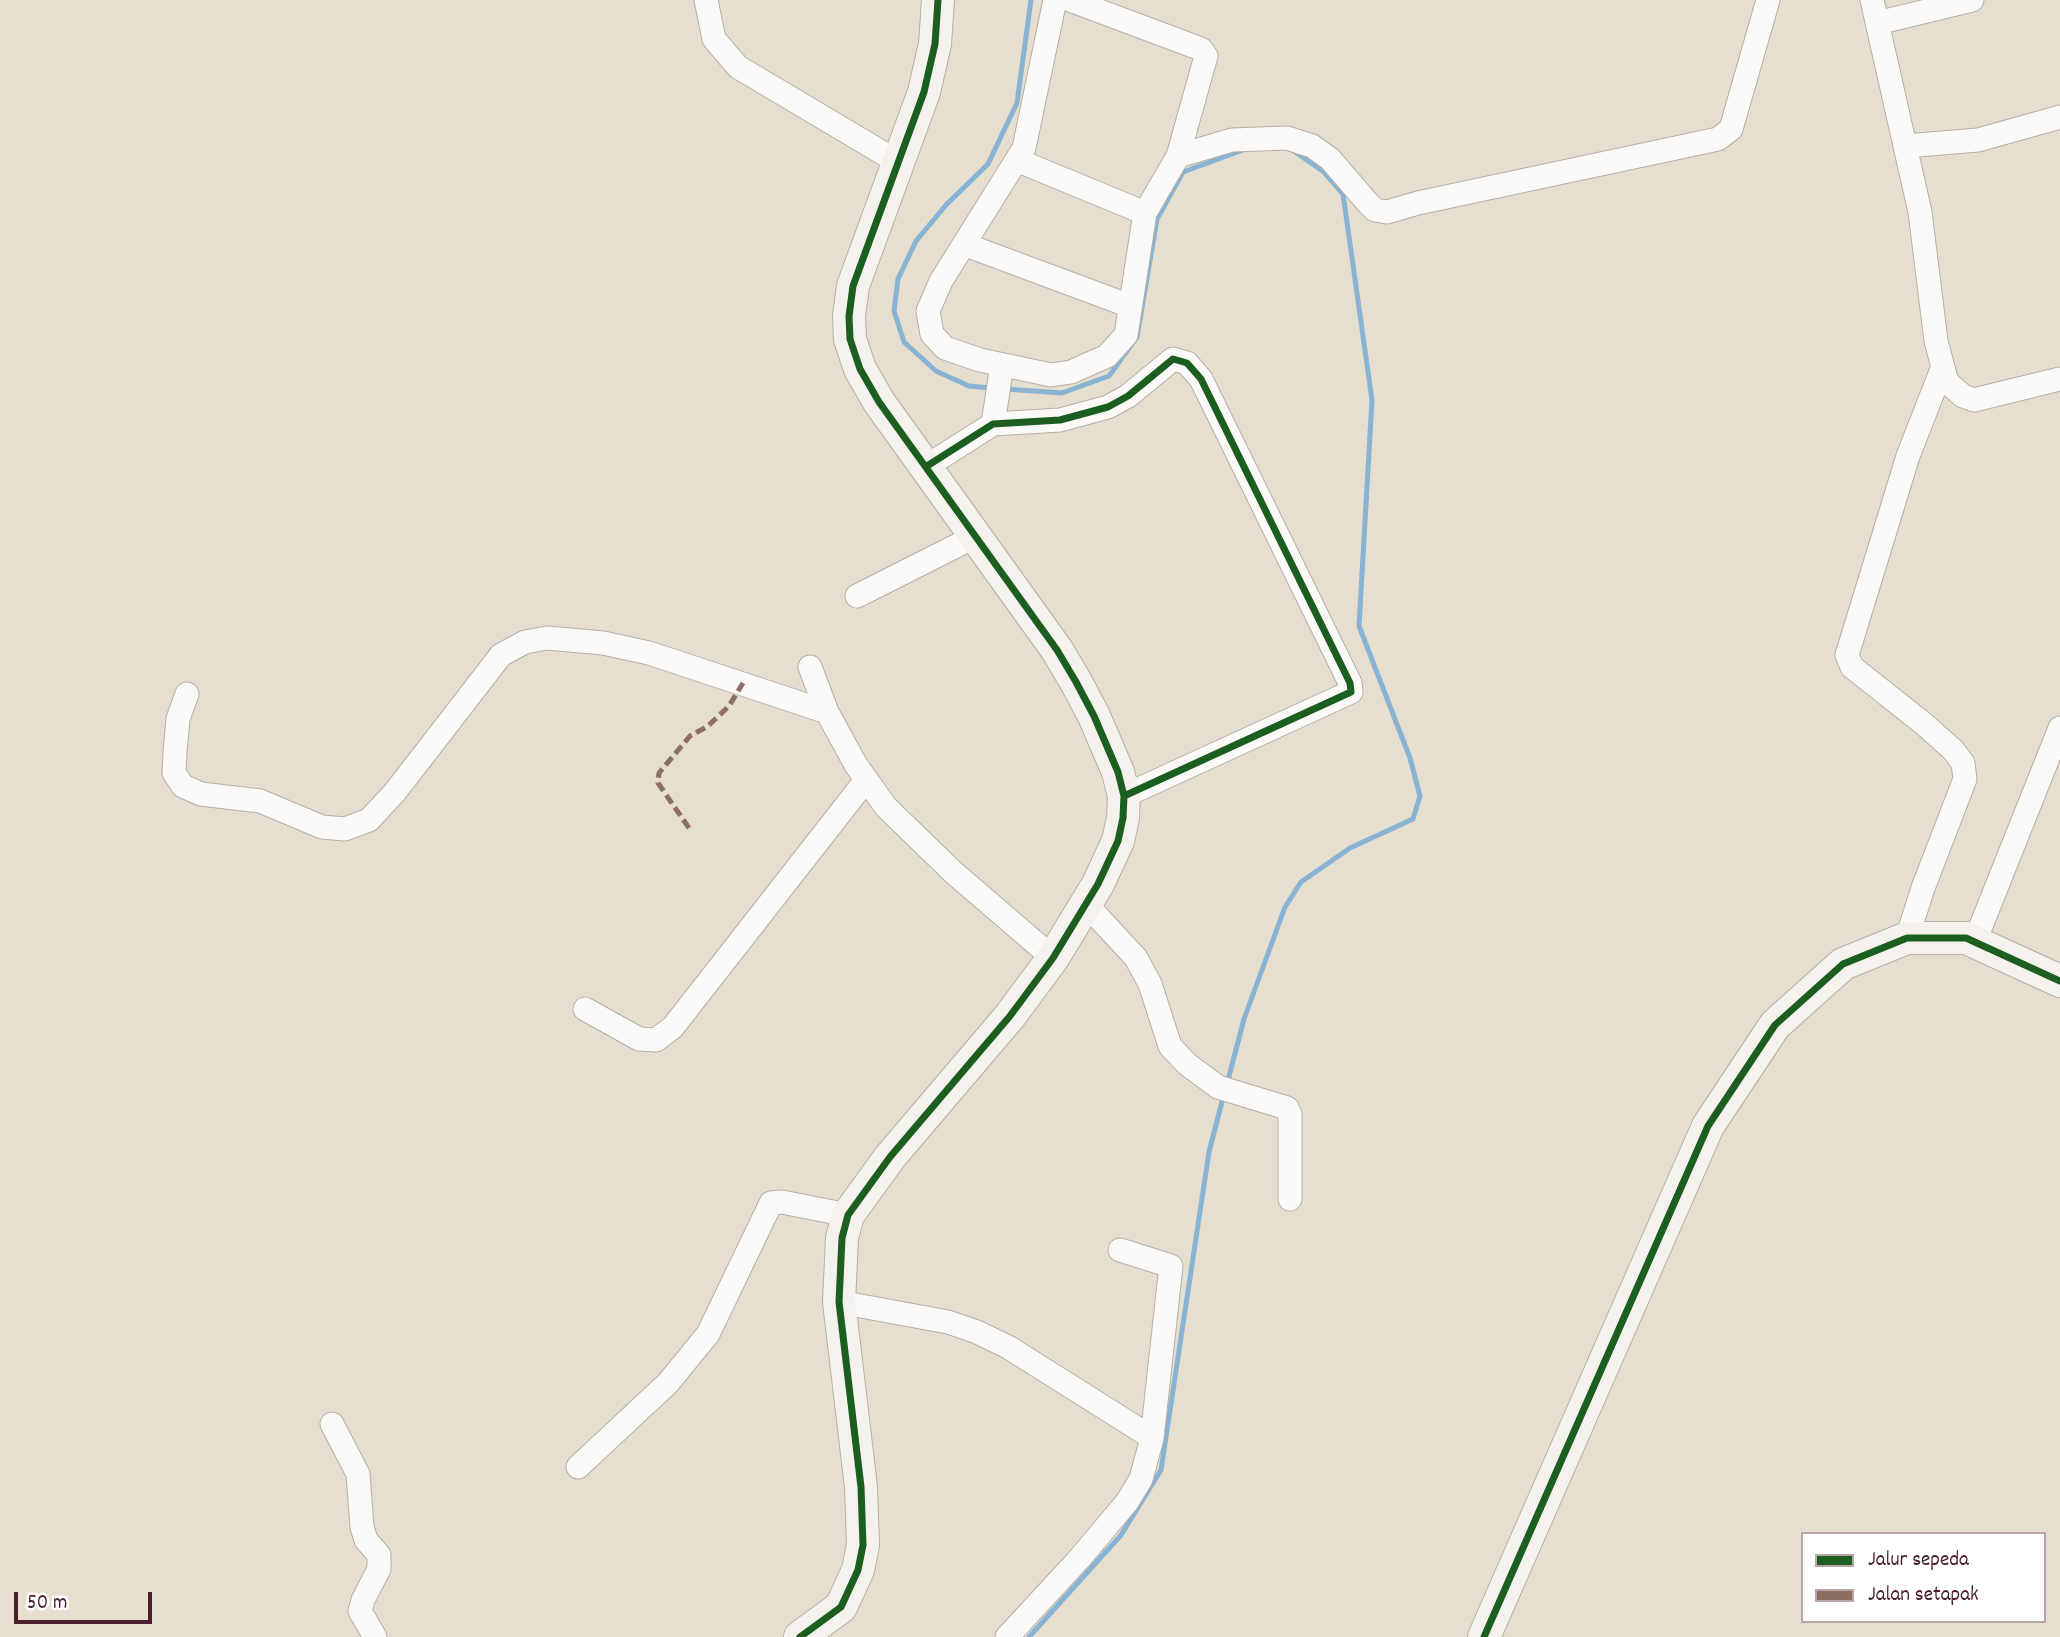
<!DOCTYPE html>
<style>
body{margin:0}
#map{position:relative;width:2060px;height:1637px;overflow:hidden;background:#e6decf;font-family:Dekko,sans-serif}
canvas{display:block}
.legend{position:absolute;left:1801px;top:1532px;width:245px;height:91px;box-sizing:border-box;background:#fff;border:2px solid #b7a5aa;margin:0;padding:9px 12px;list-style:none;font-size:21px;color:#4a1f2b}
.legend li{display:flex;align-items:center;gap:14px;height:35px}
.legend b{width:35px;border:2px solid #b7a5aa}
.scale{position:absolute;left:14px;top:1592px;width:138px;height:32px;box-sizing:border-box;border:4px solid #4a1f2b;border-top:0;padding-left:9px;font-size:21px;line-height:24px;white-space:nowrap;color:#4a1f2b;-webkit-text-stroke:5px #fff;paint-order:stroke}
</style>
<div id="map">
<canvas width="2060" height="1637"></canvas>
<ul class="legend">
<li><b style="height:9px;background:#1b5e20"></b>Jalur sepeda</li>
<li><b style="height:9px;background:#8d6e63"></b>Jalan setapak</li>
</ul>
<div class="scale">50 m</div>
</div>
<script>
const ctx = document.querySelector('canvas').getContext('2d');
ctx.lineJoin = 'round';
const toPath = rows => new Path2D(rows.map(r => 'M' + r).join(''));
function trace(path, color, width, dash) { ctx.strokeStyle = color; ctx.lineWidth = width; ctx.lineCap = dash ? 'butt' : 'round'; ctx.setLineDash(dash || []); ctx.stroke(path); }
const stream = toPath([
 [991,388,969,386,936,371,904,342,894,311,898,279,916,241,946,205,988,164,1017,103,1031,0],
 [1005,389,1062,393,1109,376,1137,337,1157,219,1183,172,1243,150],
 [1227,1084,1244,1019,1285,907,1301,882,1350,848,1413,819,1420,796,1410,758,1359,626,1372,400,1343,194,1324,172,1291,149],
 [1029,1637,1121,1535,1161,1470,1209,1152,1224,1094]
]);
const street = toPath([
 [706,0,714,39,738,67,898,162],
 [1055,0,1024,148,941,281,928,311,932,334,945,348,980,360,1051,375,1071,372,1107,356,1126,335,1145,213,1178,156,1206,56,1201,49,1070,0],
 [1872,0,1920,212,1936,341,1947,382,1963,396,1974,400,2060,379],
 [1877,23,1972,0],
 [1905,146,1978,140,2060,117],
 [1178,156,1232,140,1287,138,1312,146,1330,159,1367,202,1375,210,1387,212,1418,203,1718,139,1731,129,1768,0],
 [1019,161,1145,213],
 [966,245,1130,306],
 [993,424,1002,365],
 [927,466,993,424,1060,420,1108,407,1128,396,1173,359,1187,363,1201,379,1350,683,1351,692,1124,796],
 [857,596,976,536],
 [810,667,827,712,856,765,886,807,953,872,1053,958],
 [187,694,178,719,175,752,174,773,183,786,201,794,260,801,322,827,345,829,369,820,395,792,501,655,525,642,547,638,603,643,649,653,827,712],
 [1086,904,1136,958,1150,984,1170,1046,1187,1064,1218,1087,1287,1108,1290,1114,1290,1199],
 [1907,938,1923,888,1965,779,1963,763,1953,750,1924,724,1852,667,1847,655,1908,456,1942,369],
 [1975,941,2060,728],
 [585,1009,639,1039,656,1040,673,1027,866,780],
 [839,1302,948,1322,977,1332,1008,1347,1151,1437],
 [332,1424,358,1474,362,1527,366,1540,379,1555,379,1569,363,1600,360,1611,375,1637],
 [578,1467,668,1383,708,1334,771,1203,782,1202,848,1215],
 [1007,1637,1080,1558,1127,1502,1141,1479,1152,1438,1171,1266,1120,1250]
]);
const secondary = toPath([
 [800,1637,841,1607,858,1570,863,1545,861,1487,839,1302,842,1238,848,1215,890,1157,1010,1016,1053,958,1098,884,1118,841,1123,818,1124,796,1118,772,1094,716,1076,682,1057,650,879,402,860,369,850,339,849,316,853,286,924,92,935,44,938,0],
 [1484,1637,1708,1126,1775,1025,1843,964,1907,938,1966,938,2060,981]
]);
const quiet = toPath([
 [689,828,658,783,659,773,690,736,708,726,729,706,743,683]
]);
const cycleway = toPath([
 [927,466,993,424,1060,420,1108,407,1128,396,1173,359,1187,363,1201,379,1350,683,1351,692,1124,796],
 [800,1637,841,1607,858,1570,863,1545,861,1487,839,1302,842,1238,848,1215,890,1157,1010,1016,1053,958,1098,884,1118,841,1123,818,1124,796,1118,772,1094,716,1076,682,1057,650,879,402,860,369,850,339,849,316,853,286,924,92,935,44,938,0],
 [1484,1637,1708,1126,1775,1025,1843,964,1907,938,1966,938,2060,981]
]);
trace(stream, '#88b3d2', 5);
trace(street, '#b7aea6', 25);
trace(secondary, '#b7aea6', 34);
trace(street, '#fbfaf8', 23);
trace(secondary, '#f5f2ed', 32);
trace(quiet, '#8d6e63', 5, [10, 5]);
trace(cycleway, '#1b5e20', 7);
</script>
